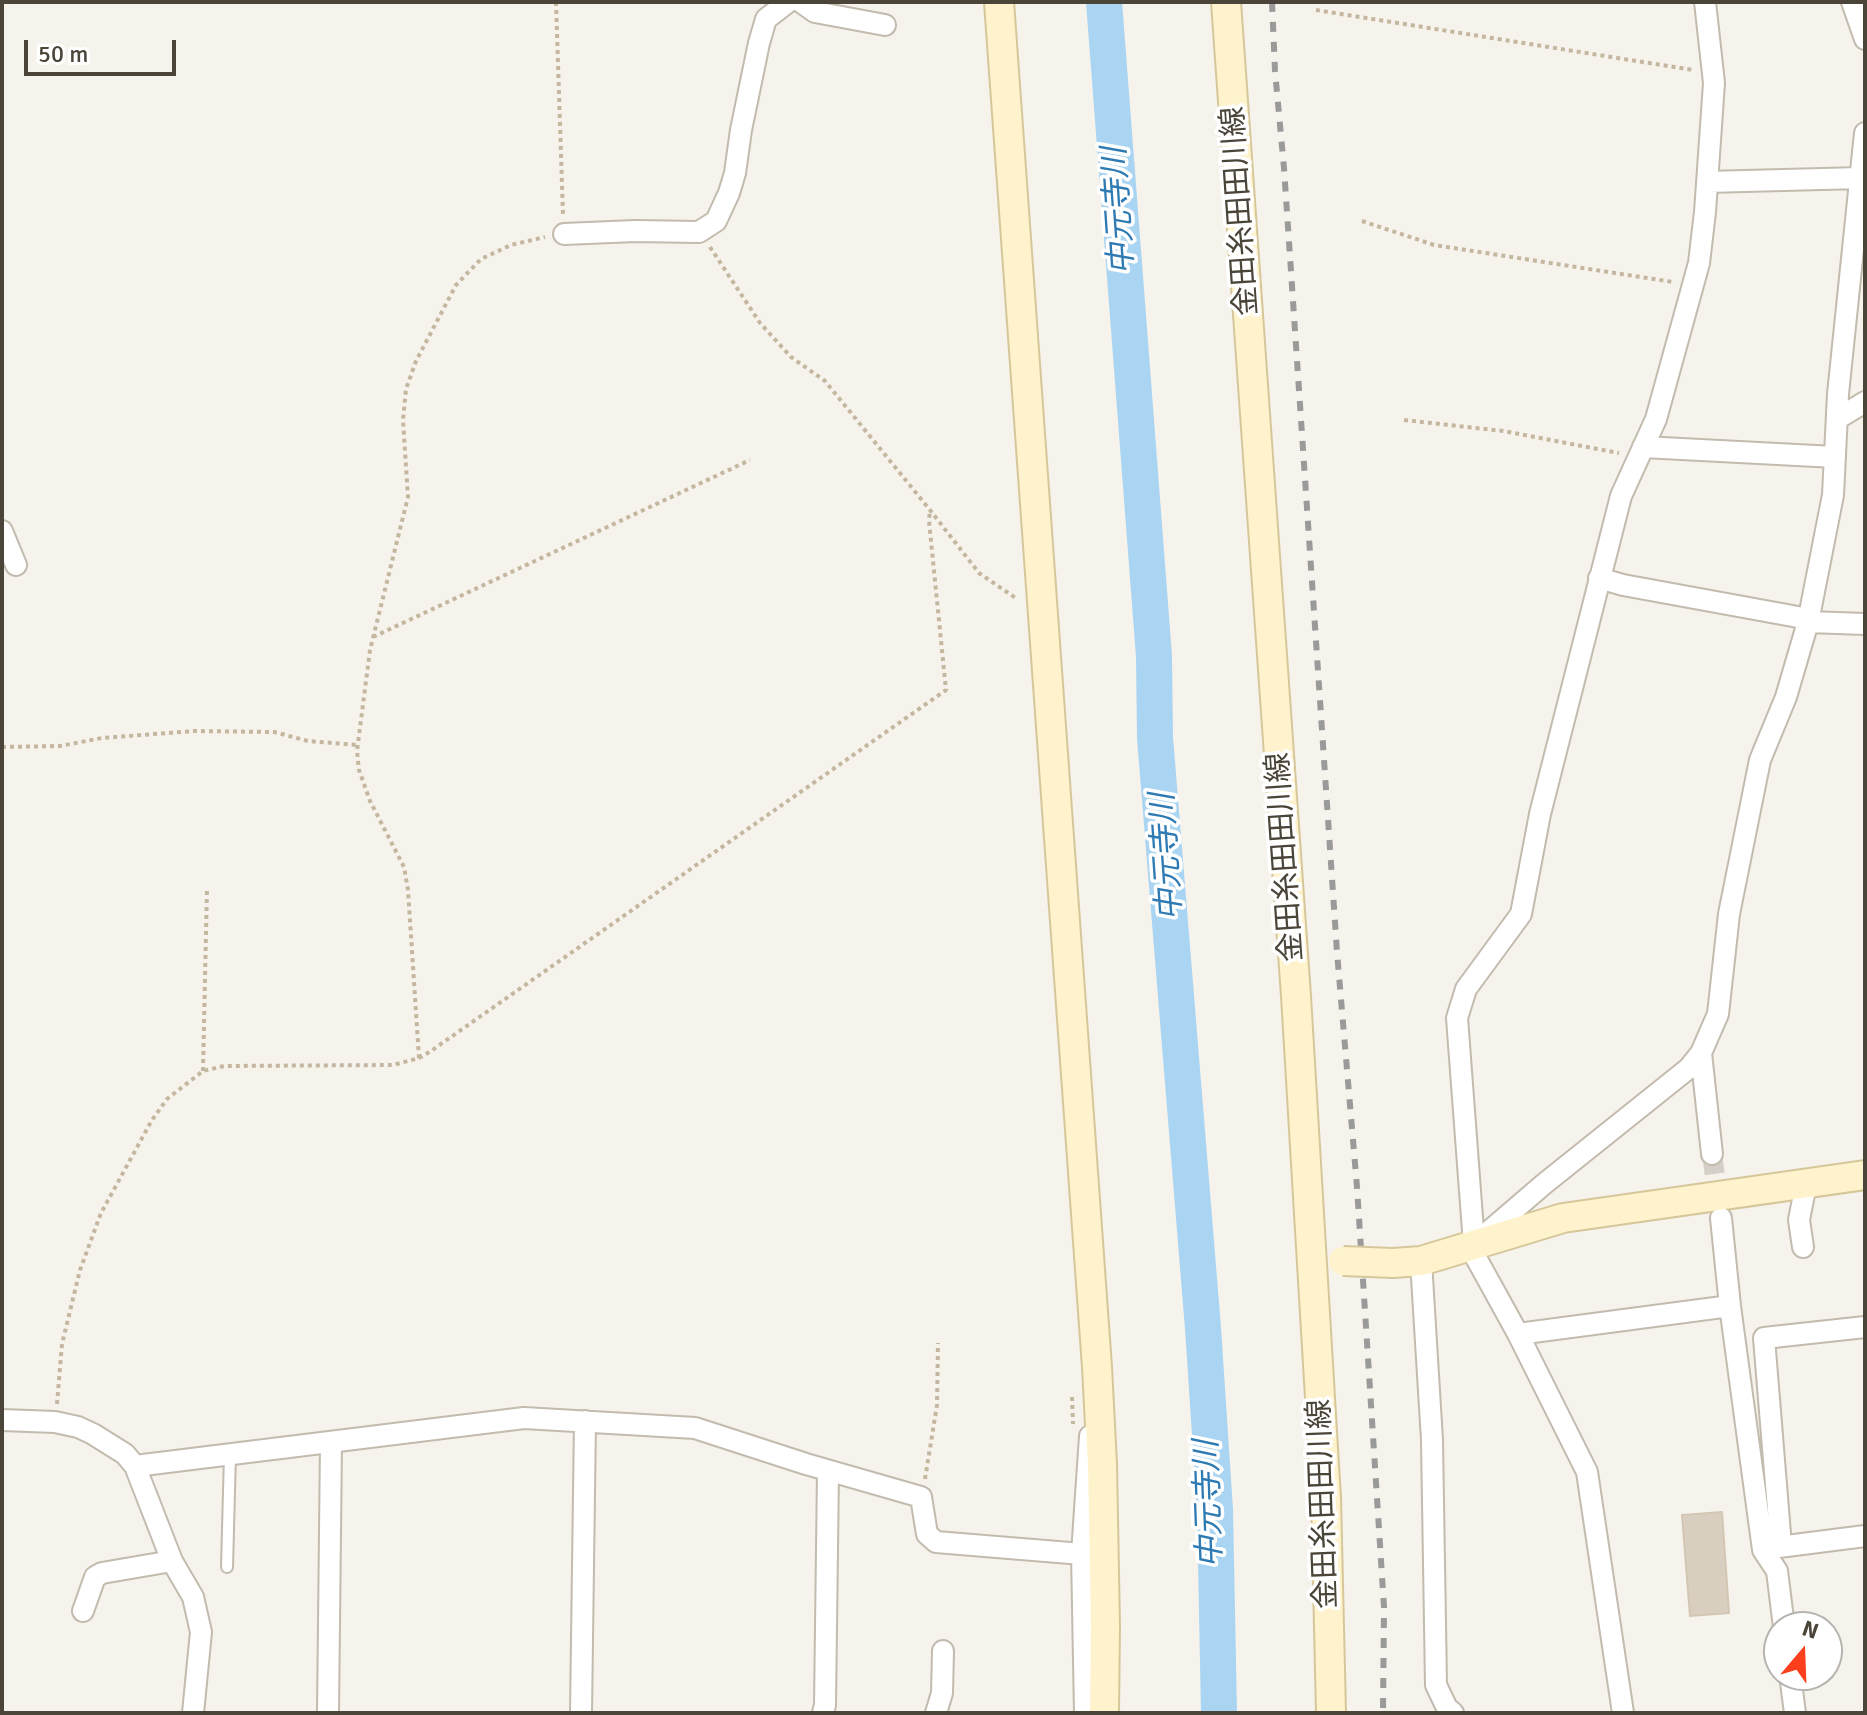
<!DOCTYPE html>
<meta charset="utf-8">
<style>
body{margin:0}
#map{position:relative;width:1867px;height:1715px;overflow:hidden;background:#f6f3ec;font-family:Signika,sans-serif}
canvas{display:block}
.frame{position:absolute;inset:0;border:4px solid #4b4439;pointer-events:none}
.north{position:absolute;left:1763px;top:1611px;width:80px;height:80px;box-sizing:border-box;background:#fff;border:2px solid #b7b4b0;border-radius:50%;rotate:19deg;font-size:22px;font-weight:700;line-height:32px;text-align:center;color:#4b4439}
.north::after{content:'';display:block;margin:auto;width:28px;height:36px;background:#fc3f1d;clip-path:polygon(50% 0,100% 100%,50% 72%,0 100%)}
.scale{position:absolute;left:24px;top:40px;width:152px;height:36px;box-sizing:border-box;border:4px solid #4b4439;border-top:0;padding-left:10px;font-size:24px;line-height:28px;white-space:nowrap;color:#4b4439;-webkit-text-stroke:6px #fff;paint-order:stroke}
</style>
<div id="map">
<canvas width="1867" height="1715"></canvas>
<div class="frame"></div>
<div class="north">N</div>
<div class="scale">50 m</div>
</div>
<script>
const ctx = document.querySelector('canvas').getContext('2d');
ctx.lineJoin = 'round';
const toPath = rows => new Path2D(rows.map(r => 'M' + r).join(''));
function trace(path, color, width, dash) { ctx.strokeStyle = color; ctx.lineWidth = width; ctx.lineCap = dash ? 'butt' : 'round'; ctx.setLineDash(dash || []); ctx.stroke(path); }
function fill(path, color) { ctx.fillStyle = color; ctx.fill(path, 'evenodd'); }
function label(font, color, halo, rows, align = 'center') {
  ctx.font = font + ' Signika,"Noto Sans JP",sans-serif'; ctx.lineWidth = 7; ctx.setLineDash([]); ctx.textBaseline = 'middle'; ctx.strokeStyle = halo; ctx.fillStyle = color; for (const [text, x, y, turn = 0] of rows) {
    ctx.save(); ctx.translate(x, y); ctx.rotate((+turn || 0) * Math.PI / 180); ctx.textAlign = isNaN(turn) ? turn : align; if (halo) ctx.strokeText(text, 0, 0); ctx.fillText(text, 0, 0); ctx.restore();
  }
}
const river = toPath([
 [1104,2,1154,656,1155,738,1203,1328,1215,1510,1219,1713]
]);
const building = toPath([
 [1722,1512,1729,1613,1690,1616,1682,1515,1722,1512]
]);
const streetTunnel = toPath([
 [1712,1154,1719,1206]
]);
const path = toPath([
 [556,2,563,215],
 [1316,10,1693,70],
 [1362,221,1434,245,1673,282],
 [710,247,760,323,791,357,825,381,930,510,979,573,1017,599],
 [1404,420,1503,431,1619,453],
 [373,637,750,460],
 [2,747,60,746,102,738,194,731,274,732,308,741,357,745],
 [419,1058,408,890,404,867,370,801,359,770,357,751,370,650,408,497,403,420,406,389,416,361,456,285,481,259,511,245,545,237],
 [203,1071,207,887],
 [1072,1397,1073,1424],
 [57,1404,62,1344,80,1270,101,1213,152,1120,167,1099,203,1071,224,1066,393,1065,419,1058,431,1051,946,690,929,521,930,510],
 [925,1479,937,1405,938,1343]
]);
const lane = toPath([
 [227,1567,230,1454]
]);
const street = toPath([
 [801,2,815,12,885,25],
 [1852,2,1865,39],
 [1707,182,1860,178],
 [564,234,635,231,699,232,716,221,729,193,735,173,741,130,759,43,766,19,788,2],
 [1837,419,1865,402],
 [1643,447,1835,457],
 [2,531,16,565],
 [1599,578,1623,585,1798,617,1808,622,1865,624],
 [1701,1053,1712,1154],
 [1721,1218,1730,1306,1763,1550,1777,1571,1784,1627],
 [1480,1239,1544,1184,1689,1068,1701,1053,1718,1014,1729,914,1760,760,1786,697,1808,622,1833,495,1838,394,1865,133],
 [1803,1247,1799,1220,1806,1184],
 [1421,1261,1432,1440,1436,1685,1447,1708,1453,1713],
 [1518,1334,1730,1306],
 [2,1420,55,1422,78,1427,93,1434,125,1454,135,1466,172,1561,193,1597,201,1632,193,1713],
 [135,1466,524,1418,695,1428,806,1464,921,1497,927,1534,936,1542,1082,1554],
 [1781,1546,1764,1338,1865,1327],
 [1771,1548,1865,1536],
 [83,1611,95,1577,102,1573,172,1561],
 [1790,1675,1795,1713],
 [328,1713,331,1442],
 [581,1713,585,1421],
 [823,1713,825,1705,828,1471],
 [936,1713,942,1693,943,1651],
 [1085,1713,1082,1554,1090,1436],
 [1623,1713,1587,1472,1518,1334,1470,1247,1474,1244,1457,1018,1466,989,1521,914,1540,814,1621,496,1656,419,1699,263,1705,212,1714,83,1705,2]
]);
const secondary = toPath([
 [999,2,1097,1367,1102,1464,1105,1626,1104,1713],
 [1226,2,1296,996,1326,1498,1331,1713],
 [1393,1263,1421,1261,1563,1218,1865,1175]
]);
const rail = toPath([
 [1272,2,1275,71,1284,168,1337,952,1357,1187,1384,1607,1383,1713]
]);
const secondaryBridge = toPath([
 [1343,1261,1393,1263]
]);
const streetNames = [
 ["金田糸田田川線",1241,211,-94],
 ["金田糸田田川線",1286,857,-94],
 ["金田糸田田川線",1324,1504,-92]
];
const waterNames = [
 ["中元寺川",1120,211,-94],
 ["中元寺川",1168,857,-94],
 ["中元寺川",1210,1504,-92]
];
trace(river, '#a9d4f2', 36);
fill(building, '#d8cfc1');
trace(building, '#d3c7b4', 2);
trace(streetTunnel, '#d4d0c8', 20, [20, 10]);
trace(lane, '#c2bbae', 14);
trace(street, '#c2bbae', 24);
trace(secondary, '#d6c79b', 32);
trace(path, '#c4b79f', 4, [4, 4]);
trace(lane, '#fff', 10);
trace(street, '#fff', 20);
trace(secondary, '#fff3cd', 28);
trace(rail, '#9a9a9a', 6, [10, 10]);
trace(secondaryBridge, '#d6c79b', 32, []);
trace(secondaryBridge, '#fff3cd', 28);
label('30px', '#4b4439', '#fff', streetNames);
label('italic 32px', '#2e7ab2', '#fff', waterNames);
</script>
